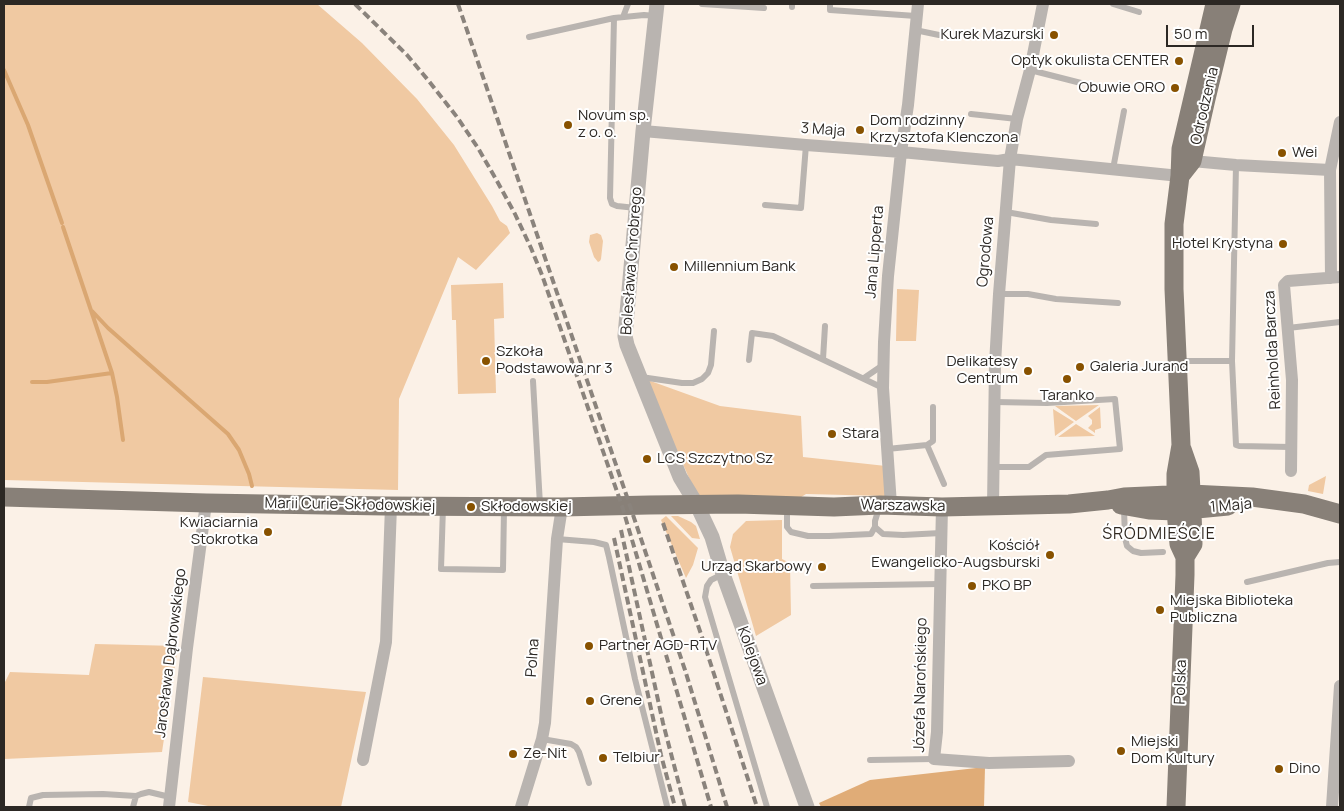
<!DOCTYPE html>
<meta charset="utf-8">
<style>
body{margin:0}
#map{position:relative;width:1344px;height:811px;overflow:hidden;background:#fbf1e7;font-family:Manrope,sans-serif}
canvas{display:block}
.frame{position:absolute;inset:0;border:5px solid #2c2824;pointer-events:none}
.scale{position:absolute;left:1166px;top:25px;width:88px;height:22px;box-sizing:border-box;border:2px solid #2c2824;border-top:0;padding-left:6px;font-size:15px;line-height:18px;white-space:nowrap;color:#2c2824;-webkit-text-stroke:4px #fff;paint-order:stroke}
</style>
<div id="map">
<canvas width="1344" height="811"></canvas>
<div class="frame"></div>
<div class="scale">50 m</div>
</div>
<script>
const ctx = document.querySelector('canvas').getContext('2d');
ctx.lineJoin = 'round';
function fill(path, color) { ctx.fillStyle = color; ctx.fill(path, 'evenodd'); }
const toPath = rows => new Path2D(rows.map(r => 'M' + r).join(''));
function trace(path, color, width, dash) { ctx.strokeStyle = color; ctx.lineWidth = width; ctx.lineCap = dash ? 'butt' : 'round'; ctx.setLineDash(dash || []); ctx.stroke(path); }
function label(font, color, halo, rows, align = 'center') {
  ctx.font = font + ' Manrope,sans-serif'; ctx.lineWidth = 4; ctx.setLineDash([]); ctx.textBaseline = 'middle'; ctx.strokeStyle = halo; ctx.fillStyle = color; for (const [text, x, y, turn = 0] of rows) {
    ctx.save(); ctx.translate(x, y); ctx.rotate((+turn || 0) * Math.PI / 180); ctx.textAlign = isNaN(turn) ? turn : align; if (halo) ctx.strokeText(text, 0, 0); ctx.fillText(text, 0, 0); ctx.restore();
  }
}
const green = toPath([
 [4,4,317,4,362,43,417,99,454,145,492,206,500,221,507,226,510,233,476,270,458,257,399,399,398,490,4,480],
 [597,233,601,235,603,241,601,259,600,261,598,262,594,257,589,242,590,235],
 [503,283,504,318,494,319,496,393,458,394,456,320,452,320,451,285],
 [897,289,919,290,916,341,896,341],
 [645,379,720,406,801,416,803,457,886,466,886,496,806,494,787,506,698,498],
 [1099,405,1076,421,1055,406],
 [1100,407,1101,428,1095,430,1095,433,1088,428,1092,424,1092,420,1088,416],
 [1053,409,1074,422,1055,436],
 [1076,424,1095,436,1058,437],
 [1326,476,1323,494,1308,491,1309,485],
 [666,516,698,548,693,565,686,578,661,520],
 [671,516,678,516,691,522,696,526,700,539,692,538],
 [782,520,782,559,790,563,791,615,756,636,730,547,733,534,746,521],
 [95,644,178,646,162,752,4,759,4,684,10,672,89,675],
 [203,677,366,692,341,807,213,807,188,802]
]);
const forest = toPath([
 [985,767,984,807,821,807,819,803,870,780]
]);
const stream = toPath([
 [4,70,28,125,62,223],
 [63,227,112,373,117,397,123,440],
 [92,311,108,328,228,434,239,450,249,474,252,486],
 [32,382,47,382,112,373]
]);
const service = toPath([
 [702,4,764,8],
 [830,4,830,10,916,16],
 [1113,4,1139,12],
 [792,7,792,4],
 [623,17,628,4],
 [614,18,610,198,612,204,617,206,636,208],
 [915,30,939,35],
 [529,37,614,18,644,15,656,16],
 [1030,70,1081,83],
 [971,114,1017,119],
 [1113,169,1124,111],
 [765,205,801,208,806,145],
 [1006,212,1051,220,1096,224],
 [999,294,1028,294,1056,299,1118,303],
 [1288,328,1340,322],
 [823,359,825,326],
 [749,360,752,333,773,336,883,388],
 [1178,361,1232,361,1236,165],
 [1232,361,1236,445,1239,446,1291,447],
 [641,377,682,383,693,383,702,379,708,373,711,365,714,331],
 [864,378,883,365],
 [533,381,540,505],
 [927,445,944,484],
 [887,449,927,445,933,441,933,407],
 [994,467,1029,467,1046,455,1120,449,1115,399,1047,403,995,402],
 [443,507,441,569,503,570,504,509],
 [787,507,787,527,791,532,808,536,829,536,871,534,875,527,875,521,879,508],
 [1124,509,1125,538,1127,546,1133,551,1141,553,1163,552],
 [875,527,883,534,903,535,941,533],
 [557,539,594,542,606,545,609,557,635,679,667,806],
 [723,574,711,580,707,586,705,597,767,807],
 [1247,582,1328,563,1340,562],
 [813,586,940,584],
 [542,739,571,744,576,747,579,752,589,783],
 [870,760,934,759],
 [29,807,31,798,43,795,103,794,136,796],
 [133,807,136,796,141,794,149,792,170,797]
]);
const minor = toPath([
 [643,131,806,145,901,152,964,158,998,161,1010,159,1180,176],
 [1192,161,1236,165,1330,170],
 [1331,278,1330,170,1340,122],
 [1291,471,1292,380,1284,285,1288,281,1340,277],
 [891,505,883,388,884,342,888,276,901,152,908,105,918,4],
 [993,506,995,364,999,294,1010,159,1017,119,1030,70,1043,4],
 [942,507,937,732,934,759,989,763,1069,761],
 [363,760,386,642,391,506],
 [169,807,187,648,206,503],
 [521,807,542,739,545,723,557,539,562,507],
 [1332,807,1340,686]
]);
const tertiary = toPath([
 [657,4,643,131,625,336,627,345,680,477,697,505,712,537,723,574,807,807]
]);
const primary = toPath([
 [1181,175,1192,161,1206,99,1223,29,1231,4],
 [1182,449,1190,472,1192,510,1193,544,1185,557],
 [4,497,206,503,385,506,562,507,649,505,738,504,834,507,880,505,942,507,1069,504,1108,500,1124,497,1191,494,1252,497,1304,504,1340,514],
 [1121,505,1149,510,1176,511,1228,506],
 [1176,807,1185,575,1185,557,1179,544,1176,511,1176,474,1181,445,1174,289,1174,224,1180,176,1181,149,1215,4]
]);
const rail = toPath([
 [355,4,407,55,428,80,457,117,478,148,497,181,515,214,531,248,542,275,622,506,711,807],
 [458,4,626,494,685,670,727,807],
 [663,523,702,637,757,807],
 [621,530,663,723,685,807],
 [614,538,661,755,675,807]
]);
const markers = [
 [1054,35,5,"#885200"],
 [1179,61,5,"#885200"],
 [1175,88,5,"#885200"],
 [568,125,5,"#885200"],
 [860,130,5,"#885200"],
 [1282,153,5,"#885200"],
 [1283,244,5,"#885200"],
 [674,267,5,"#885200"],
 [486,361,5,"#885200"],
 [1080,367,5,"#885200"],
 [1028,371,5,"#885200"],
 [1067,379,5,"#885200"],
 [832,434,5,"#885200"],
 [647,459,5,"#885200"],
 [471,507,5,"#885200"],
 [268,532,5,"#885200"],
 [1050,555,5,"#885200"],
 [822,567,5,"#885200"],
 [972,586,5,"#885200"],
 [1160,610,5,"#885200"],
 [589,646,5,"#885200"],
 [590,701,5,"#885200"],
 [1121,751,5,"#885200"],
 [513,754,5,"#885200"],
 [603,758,5,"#885200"],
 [1279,769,5,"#885200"]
];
const poiNames = [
 ["Kurek Mazurski",1044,35,"right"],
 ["Optyk okulista CENTER",1169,61,"right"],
 ["Obuwie ORO",1165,88,"right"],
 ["Novum sp.",578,116],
 ["z o. o.",578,133],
 ["Dom rodzinny",870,121],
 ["Krzysztofa Klenczona",870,138],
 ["Wei",1292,153],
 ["Hotel Krystyna",1273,244,"right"],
 ["Millennium Bank",684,267],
 ["Szkoła",496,352],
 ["Podstawowa nr 3",496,369],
 ["Delikatesy",1018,362,"right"],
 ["Centrum",1018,379,"right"],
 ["Galeria Jurand",1090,367],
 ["Taranko",1067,396,"center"],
 ["Stara",842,434],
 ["LCS Szczytno Sz",657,459],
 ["Skłodowskiej",481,507],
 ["Kwiaciarnia",258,523,"right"],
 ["Stokrotka",258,540,"right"],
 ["Kościół",1040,546,"right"],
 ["Ewangelicko-Augsburski",1040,563,"right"],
 ["Urząd Skarbowy",812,567,"right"],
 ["PKO BP",982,586],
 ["Miejska Biblioteka",1170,601],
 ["Publiczna",1170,618],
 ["Partner AGD-RTV",599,646],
 ["Grene",600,701],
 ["Miejski",1131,742],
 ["Dom Kultury",1131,759],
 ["Ze-Nit",523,754],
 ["Telbiur",613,758],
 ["Dino",1289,769]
];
const streetNames = [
 ["Odrodzenia",1205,106,-77],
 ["3 Maja",823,130,4],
 ["Jana Lipperta",875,252,-85],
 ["Ogrodowa",986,252,-85],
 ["Bolesława Chrobrego",632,261,-86],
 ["Reinholda Barcza",1273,350,-93],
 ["Marii Curie-Skłodowskiej",350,505,1],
 ["Warszawska",903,506,1],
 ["1 Maja",1231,506,-5],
 ["Jarosława Dąbrowskiego",171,653,-83],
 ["Kolejowa",752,656,70],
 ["Polna",533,658,-86],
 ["Polska",1181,682,-88],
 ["Józefa Narońskiego",921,685,-89]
];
const neighbourhoodNames = [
 ["ŚRÓDMIEŚCIE",1159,535]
];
fill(green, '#f0c9a2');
fill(forest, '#e0ac77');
trace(stream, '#daa772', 4);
trace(service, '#b9b4b0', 6);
trace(minor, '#b9b4b0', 12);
trace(tertiary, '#b9b4b0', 15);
trace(primary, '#888078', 19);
trace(rail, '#8a837c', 4, [8, 4]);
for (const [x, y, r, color] of markers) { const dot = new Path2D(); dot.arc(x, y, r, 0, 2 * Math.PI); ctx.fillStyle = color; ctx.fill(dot); trace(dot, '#fff', 2); }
label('15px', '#2c2824', '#fff', poiNames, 'left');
label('15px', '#2c2824', '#fff', streetNames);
ctx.letterSpacing = '1px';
label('16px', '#302820', '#fff', neighbourhoodNames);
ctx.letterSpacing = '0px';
</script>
